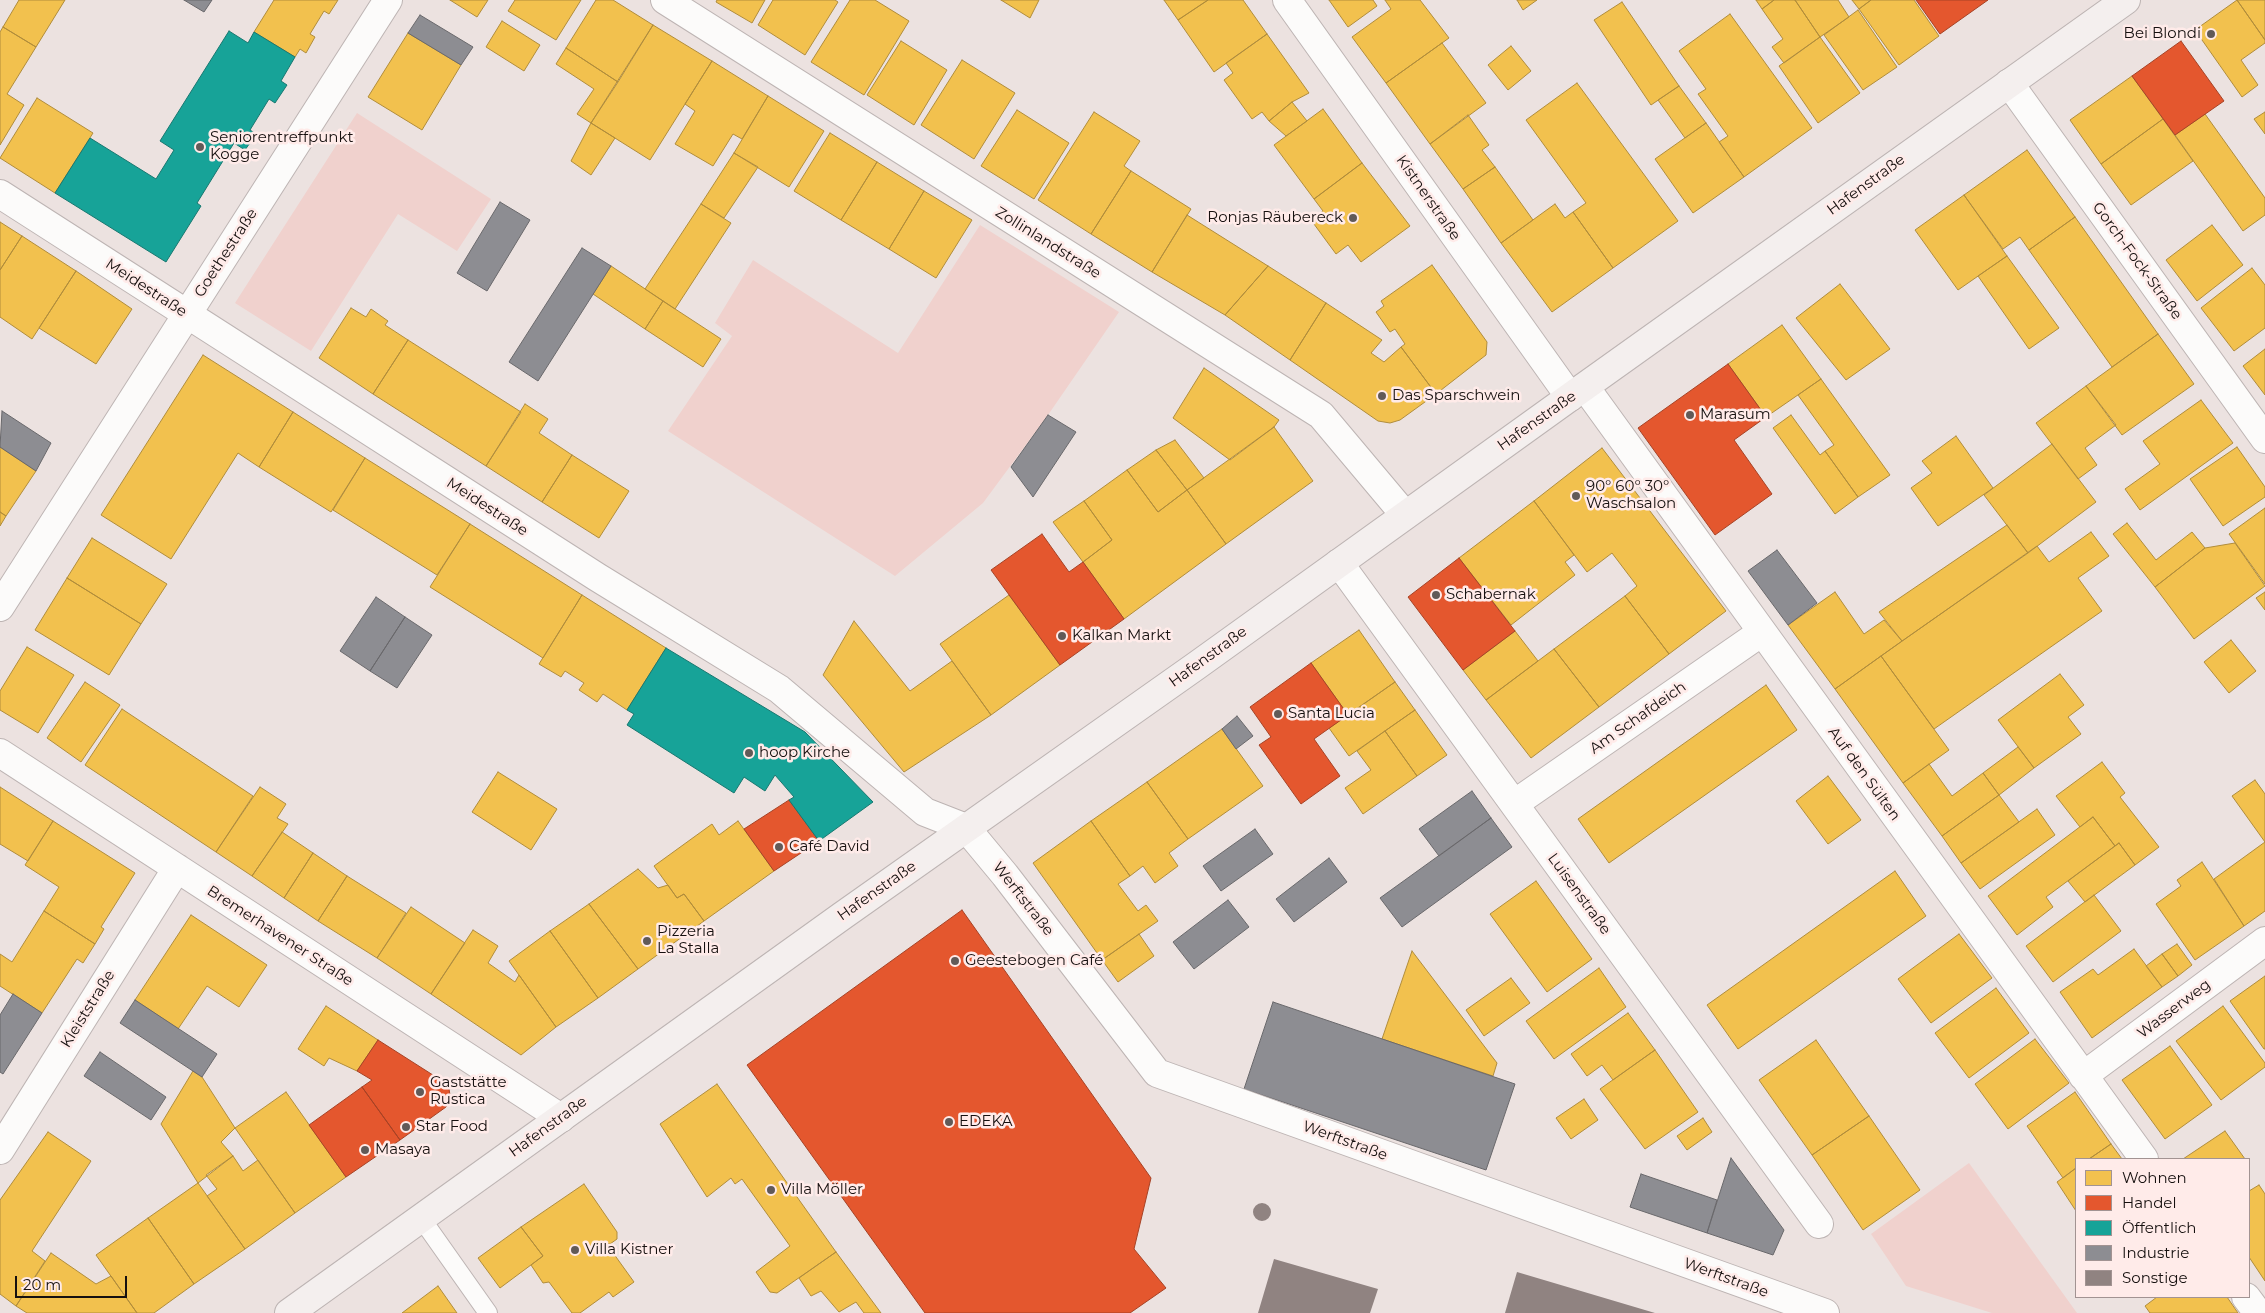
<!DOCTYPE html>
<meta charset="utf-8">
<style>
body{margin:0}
#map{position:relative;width:2265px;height:1313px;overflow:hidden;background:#ece2e0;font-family:Montserrat,sans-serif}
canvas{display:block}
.legend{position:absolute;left:2075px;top:1158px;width:175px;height:140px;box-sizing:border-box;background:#ffebe9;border:1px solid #a29392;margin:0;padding:6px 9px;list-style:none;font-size:15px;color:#16100f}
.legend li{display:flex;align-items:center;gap:10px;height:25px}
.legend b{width:25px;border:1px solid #a29392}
.scale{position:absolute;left:15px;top:1276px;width:112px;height:22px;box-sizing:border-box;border:2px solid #16100f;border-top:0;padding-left:6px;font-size:15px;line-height:18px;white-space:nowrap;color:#16100f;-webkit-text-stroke:4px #ffebe9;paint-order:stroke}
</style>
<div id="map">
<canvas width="2265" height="1313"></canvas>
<ul class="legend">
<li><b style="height:14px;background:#f2c14e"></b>Wohnen</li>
<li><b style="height:14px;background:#e4572e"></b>Handel</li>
<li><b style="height:14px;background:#17a398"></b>Öffentlich</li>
<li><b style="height:14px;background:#8d8d92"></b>Industrie</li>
<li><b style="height:14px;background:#908381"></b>Sonstige</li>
</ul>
<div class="scale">20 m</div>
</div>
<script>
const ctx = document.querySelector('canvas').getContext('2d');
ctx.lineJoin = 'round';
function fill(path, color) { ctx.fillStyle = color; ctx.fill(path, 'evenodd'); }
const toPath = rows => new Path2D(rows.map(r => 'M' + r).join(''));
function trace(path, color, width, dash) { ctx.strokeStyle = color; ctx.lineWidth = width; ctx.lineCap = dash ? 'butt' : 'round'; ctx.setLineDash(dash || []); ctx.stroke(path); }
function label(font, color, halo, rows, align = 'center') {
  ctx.font = font + ' Montserrat,sans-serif'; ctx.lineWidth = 5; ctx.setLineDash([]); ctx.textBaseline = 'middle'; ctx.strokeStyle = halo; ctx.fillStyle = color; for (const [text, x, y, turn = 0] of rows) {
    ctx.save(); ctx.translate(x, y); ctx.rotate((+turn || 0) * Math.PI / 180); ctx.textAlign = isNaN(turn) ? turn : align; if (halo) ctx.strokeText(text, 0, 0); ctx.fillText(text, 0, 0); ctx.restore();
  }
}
const green = toPath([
 [357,113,491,199,457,251,398,214,311,351,235,303],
 [980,225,1119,312,1048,415,983,503,895,576,668,431,732,336,715,323,753,260,898,353],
 [1969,1163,2077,1313,1992,1313,1906,1286,1871,1234]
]);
const homes = toPath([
 [19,0,65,0,36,47,3,27,19,0],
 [274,0,338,0,329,14,324,11,310,34,315,37,306,53,300,49,295,57,254,32,274,0],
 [450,0,488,0,477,17,450,0],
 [515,0,581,0,556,40,508,11,515,0],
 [596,0,613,0,653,25,618,82,566,48,596,0],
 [717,0,765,0,752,23,716,2,717,0],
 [773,0,835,0,838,2,805,55,758,25,773,0],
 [850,0,875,0,909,21,864,95,811,62,850,0],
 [1001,0,1039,0,1030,18,1001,0],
 [1164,0,1208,0,1178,20,1164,0],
 [1208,0,1243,0,1267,34,1214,72,1178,20,1208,0],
 [1329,0,1373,0,1377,6,1348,27,1329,0],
 [1385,0,1420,0,1449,38,1386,83,1352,37,1391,9,1385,0],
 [1517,0,1537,0,1523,10,1517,0],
 [1756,0,1774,0,1762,9,1756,0],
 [1774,0,1795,0,1820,37,1784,63,1772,47,1783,39,1762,9,1774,0],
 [1795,0,1838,0,1849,17,1820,37,1795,0],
 [1852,0,1871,0,1859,9,1852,0],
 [1871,0,1914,0,1939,36,1899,65,1859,9,1871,0],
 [2237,0,2265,0,2265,40,2237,0],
 [2237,0,2265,40,2265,43,2241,60,2258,85,2242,97,2195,30,2237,0],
 [1622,2,1679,86,1651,105,1594,20,1622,2],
 [1858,10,1897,67,1863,90,1824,35,1858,10],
 [1730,14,1812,128,1744,177,1719,142,1728,136,1698,94,1706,89,1679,51,1730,14],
 [502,21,540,45,524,71,486,47,502,21],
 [653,25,712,61,650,160,591,123,653,25],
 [3,27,36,47,7,94,24,105,0,145,0,32,3,27],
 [408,33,461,65,422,130,368,97,408,33],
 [1267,34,1309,93,1292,102,1269,121,1262,112,1252,119,1224,80,1233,73,1226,63,1267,34],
 [1820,37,1860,93,1818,123,1779,66,1820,37],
 [901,41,947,70,914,125,867,95,901,41],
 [1442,43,1486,103,1430,144,1386,83,1442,43],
 [1511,46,1531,71,1508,90,1488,65,1511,46],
 [566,48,618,82,591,123,577,114,594,89,556,64,566,48],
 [962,60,1015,93,974,159,921,125,962,60],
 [712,61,768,96,742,139,733,134,713,166,675,144,695,111,685,104,712,61],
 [2132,76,2163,119,2101,164,2070,120,2132,76],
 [1577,83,1678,221,1613,268,1573,212,1586,203,1526,120,1577,83],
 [1679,86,1706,123,1685,138,1658,100,1679,86],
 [768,96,824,131,789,187,734,153,768,96],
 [37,98,93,133,55,193,0,158,37,98],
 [1292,102,1307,121,1286,136,1269,121,1292,102],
 [1323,109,1362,163,1314,199,1274,145,1323,109],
 [1017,110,1069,143,1034,199,981,166,1017,110],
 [1094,112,1140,141,1124,166,1131,171,1091,234,1038,200,1094,112],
 [2265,112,2265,134,2254,119,2265,112],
 [2205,114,2265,198,2265,215,2243,231,2175,135,2205,114],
 [1468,115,1489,145,1482,150,1495,167,1463,189,1430,144,1468,115],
 [2163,119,2193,161,2131,205,2101,164,2163,119],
 [591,123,615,138,591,175,571,161,591,123],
 [1706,123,1744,177,1693,213,1655,159,1706,123],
 [830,133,877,162,841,220,794,191,830,133],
 [2027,150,2075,217,2029,250,2020,237,2003,249,1964,195,2027,150],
 [734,153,758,167,724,218,701,204,734,153],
 [877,162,924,191,889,249,841,220,877,162],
 [1362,163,1410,226,1361,262,1348,245,1336,254,1311,220,1323,211,1314,199,1362,163],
 [1495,167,1533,220,1501,243,1463,189,1495,167],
 [1131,171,1191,209,1152,272,1091,234,1131,171],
 [924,191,972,220,936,278,889,249,924,191],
 [1964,195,2007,256,1958,290,1915,230,1964,195],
 [701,204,731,223,675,309,645,289,701,204],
 [1555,204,1565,218,1573,212,1613,268,1552,312,1501,243,1555,204],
 [1187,215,1268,266,1225,315,1152,272,1187,215],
 [2075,217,2158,334,2112,367,2029,250,2075,217],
 [0,222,22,236,0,270,0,222],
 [2212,225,2243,265,2197,301,2166,260,2212,225],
 [22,236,76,271,32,339,0,317,0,270,22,236],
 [2007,256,2059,328,2029,349,1978,276,2007,256],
 [1432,265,1487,342,1486,355,1436,394,1401,347,1405,344,1395,329,1390,332,1376,312,1384,306,1381,301,1432,265],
 [611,266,663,301,645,329,593,294,611,266],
 [1268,266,1326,303,1290,360,1225,315,1268,266],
 [2252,268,2265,285,2265,328,2234,351,2201,308,2252,268],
 [76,271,132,309,96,364,39,328,76,271],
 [1840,284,1890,349,1846,380,1796,318,1840,284],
 [663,301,721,339,703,367,645,329,663,301],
 [1326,303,1382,340,1371,353,1384,362,1401,347,1436,394,1400,420,1390,423,1378,421,1290,360,1326,303],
 [351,308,366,317,371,309,388,321,385,325,408,340,373,394,319,358,351,308],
 [1782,325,1821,379,1766,417,1728,364,1782,325],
 [2158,334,2194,384,2122,435,2086,386,2158,334],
 [408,340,521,412,486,466,373,394,408,340],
 [2265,349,2265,395,2243,366,2265,349],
 [203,355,293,412,259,467,238,453,171,559,101,515,203,355],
 [1204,368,1279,420,1274,427,1230,460,1173,418,1204,368],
 [1821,379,1890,475,1858,497,1825,451,1834,445,1798,395,1821,379],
 [2086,386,2116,425,2085,448,2097,465,2078,479,2036,423,2086,386],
 [2201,400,2233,443,2140,510,2125,489,2160,464,2143,441,2201,400],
 [525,404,548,419,539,433,572,455,542,502,486,466,525,404],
 [293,412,365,458,331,512,259,467,293,412],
 [1791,415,1820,455,1825,451,1858,497,1835,514,1773,428,1791,415],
 [1274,427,1313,481,1226,544,1187,490,1274,427],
 [1956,436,1993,488,1938,526,1911,488,1932,473,1922,461,1956,436],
 [1175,440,1204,478,1187,490,1156,450,1175,440],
 [2052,444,2096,502,2028,553,1984,495,2052,444],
 [0,447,36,471,6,516,0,512,0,447],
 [2237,447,2265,487,2265,497,2223,526,2190,479,2237,447],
 [1602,448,1726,611,1669,654,1625,596,1637,586,1612,553,1587,572,1534,501,1602,448],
 [1156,450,1187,490,1158,512,1127,470,1156,450],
 [572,455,629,491,599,538,542,502,572,455],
 [365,458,470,524,437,575,333,510,365,458],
 [1127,470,1158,512,1187,490,1226,544,1124,619,1083,562,1112,540,1084,501,1127,470],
 [1084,501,1112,540,1083,562,1053,522,1084,501],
 [1534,501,1574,555,1565,562,1575,575,1511,625,1459,558,1534,501],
 [2265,508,2265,584,2229,534,2265,508],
 [0,512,6,516,0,526,0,512],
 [2127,523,2156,560,2192,532,2205,548,2155,587,2113,534,2127,523],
 [470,524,582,595,543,658,430,587,470,524],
 [2007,525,2028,553,1902,641,1879,612,2007,525],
 [2091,532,2109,556,2078,578,2102,611,1934,729,1881,656,2037,546,2049,562,2091,532],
 [92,538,167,584,141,624,67,578,92,538],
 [2235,543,2265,586,2194,639,2155,587,2205,548,2235,543],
 [67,578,141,624,109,675,35,630,67,578],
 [1835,592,1864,634,1884,620,1902,641,1835,689,1788,625,1835,592],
 [2265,592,2265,610,2256,598,2265,592],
 [582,595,666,648,627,710,603,694,597,702,579,690,584,683,565,671,561,677,539,664,582,595],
 [1009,595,1060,665,991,715,940,644,1009,595],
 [1625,596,1669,654,1599,707,1554,649,1625,596],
 [854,621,910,691,952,661,991,715,904,772,823,675,854,621],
 [1359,630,1395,682,1348,715,1311,663,1359,630],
 [1515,631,1538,661,1486,700,1463,670,1515,631],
 [2231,640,2256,671,2229,693,2204,662,2231,640],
 [27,647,74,675,38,733,0,710,0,691,27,647],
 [1554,649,1599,707,1531,758,1486,700,1554,649],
 [1881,656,1949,750,1903,783,1835,689,1881,656],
 [2060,674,2084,705,2068,717,2081,734,2034,768,1998,720,2060,674],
 [85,682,120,705,81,762,47,738,85,682],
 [1395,682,1415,710,1349,756,1329,728,1395,682],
 [1766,685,1797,730,1609,863,1578,819,1766,685],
 [122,709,253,796,216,852,85,765,122,709],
 [1415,710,1447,755,1417,776,1385,731,1415,710],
 [1222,729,1263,786,1188,839,1147,782,1222,729],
 [1385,731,1417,776,1363,814,1345,788,1371,770,1357,751,1385,731],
 [2018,747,2034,768,1999,795,1983,773,2018,747],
 [2102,762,2125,793,2120,797,2159,847,2135,865,2119,843,2115,846,2093,817,2080,827,2056,796,2102,762],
 [1929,764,1952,796,1983,773,1999,795,1942,836,1903,783,1929,764],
 [498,772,557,809,531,850,472,812,498,772],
 [1828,776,1861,820,1828,844,1796,801,1828,776],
 [2255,780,2265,794,2265,842,2232,796,2255,780],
 [1147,782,1188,839,1169,853,1178,866,1155,883,1143,866,1130,876,1091,821,1147,782],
 [0,787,53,821,28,861,0,844,0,787],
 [260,787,286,804,277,818,288,824,252,876,216,852,260,787],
 [1999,795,2019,822,1961,863,1942,836,1999,795],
 [2037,809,2055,835,1980,889,1961,863,2037,809],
 [2093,817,2115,846,2046,897,2053,907,2017,935,1988,896,2093,817],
 [53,821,135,873,101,927,104,929,95,944,44,911,59,887,25,865,53,821],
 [738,821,774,871,704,921,684,894,677,898,654,866,712,824,719,835,738,821],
 [1091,821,1130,876,1118,884,1138,911,1146,905,1158,921,1102,960,1033,863,1091,821],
 [282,832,313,853,284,898,252,876,282,832],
 [2265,842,2265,911,2244,926,2214,879,2265,842],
 [2119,843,2135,865,2085,902,2068,881,2119,843],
 [313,853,347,876,318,921,284,898,313,853],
 [2202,862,2244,926,2195,960,2156,904,2181,886,2177,880,2202,862],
 [638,869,658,888,668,885,677,898,684,894,704,921,638,969,589,904,638,869],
 [1895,871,1926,916,1738,1049,1707,1005,1895,871],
 [347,876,406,913,377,958,318,921,347,876],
 [1536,881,1592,959,1547,992,1490,914,1536,881],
 [2094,895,2121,931,2053,982,2026,946,2094,895],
 [589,904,638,969,598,998,550,931,589,904],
 [411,907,465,943,431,994,377,958,411,907],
 [44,911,95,944,83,963,77,959,42,1013,0,986,0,954,12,962,44,911],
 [191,915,267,965,239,1007,207,986,178,1029,135,1000,191,915],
 [473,930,498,946,488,963,515,982,519,975,556,1027,521,1055,431,994,473,930],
 [550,931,598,998,556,1027,509,961,550,931],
 [1139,934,1154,956,1118,982,1102,960,1139,934],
 [1959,934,1992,978,1931,1023,1898,979,1959,934],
 [2177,944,2192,965,2178,976,2162,954,2177,944],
 [2134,949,2162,987,2092,1038,2060,992,2093,969,2098,975,2134,949],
 [1412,951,1497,1063,1493,1076,1382,1039,1412,951],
 [2162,954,2178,976,2162,987,2146,966,2162,954],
 [1599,968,1626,1007,1554,1059,1526,1021,1599,968],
 [2265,976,2265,1049,2264,1049,2230,1001,2265,976],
 [1511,978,1530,1003,1484,1036,1466,1010,1511,978],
 [1996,988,2029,1033,1969,1078,1935,1033,1996,988],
 [326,1006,378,1040,357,1071,329,1058,324,1066,298,1049,326,1006],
 [2223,1006,2265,1063,2265,1067,2221,1100,2176,1041,2223,1006],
 [1628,1013,1655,1050,1613,1080,1602,1065,1587,1076,1571,1054,1628,1013],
 [2035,1039,2069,1083,2008,1129,1975,1084,2035,1039],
 [1816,1040,1869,1116,1812,1155,1759,1080,1816,1040],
 [2170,1046,2212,1105,2165,1139,2122,1080,2170,1046],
 [1655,1050,1698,1112,1645,1149,1600,1089,1655,1050],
 [193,1071,202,1077,235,1128,221,1142,233,1156,198,1183,161,1124,193,1071],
 [717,1084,836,1252,777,1293,770,1292,756,1272,790,1246,742,1179,735,1184,731,1178,707,1197,660,1124,717,1084],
 [286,1092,346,1177,295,1213,235,1128,286,1092],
 [2075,1092,2111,1144,2089,1159,2076,1159,2076,1168,2063,1178,2027,1126,2075,1092],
 [1584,1099,1598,1120,1571,1139,1556,1118,1584,1099],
 [1869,1116,1920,1190,1863,1230,1812,1155,1869,1116],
 [1703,1118,1712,1132,1687,1150,1677,1136,1703,1118],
 [2225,1131,2245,1159,2183,1159,2225,1131],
 [48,1132,91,1161,32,1251,45,1261,16,1306,0,1294,0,1200,48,1132],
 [2111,1144,2122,1159,2089,1159,2111,1144],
 [233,1156,243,1171,258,1160,295,1213,245,1249,207,1196,217,1189,206,1175,233,1156],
 [2076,1168,2076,1211,2057,1182,2076,1168],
 [198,1183,245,1249,194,1284,148,1218,198,1183],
 [584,1184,617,1232,617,1239,610,1244,606,1243,634,1282,613,1297,609,1292,580,1313,572,1313,549,1282,543,1283,531,1265,543,1256,521,1227,584,1184],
 [2259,1185,2265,1194,2265,1281,2249,1257,2249,1191,2259,1185],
 [148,1218,194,1284,154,1313,137,1313,96,1255,148,1218],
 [521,1227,543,1256,500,1288,478,1258,521,1227],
 [836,1252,881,1313,864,1313,856,1302,839,1312,821,1291,811,1296,799,1278,836,1252],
 [51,1253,96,1284,111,1276,137,1313,27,1313,16,1306,51,1253],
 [438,1286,457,1313,402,1313,438,1286],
 [2157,1297,2227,1297,2238,1313,2150,1313,2145,1306,2157,1297]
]);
const shops = toPath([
 [1916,0,1988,0,1940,34,1916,0],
 [2181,41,2224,101,2175,135,2132,76,2181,41],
 [1728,364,1766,417,1734,440,1772,494,1715,535,1638,428,1728,364],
 [1042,534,1069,572,1083,562,1124,619,1060,665,991,570,1042,534],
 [1459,558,1515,631,1463,670,1408,597,1459,558],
 [1311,663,1348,715,1314,739,1340,776,1301,804,1259,745,1271,737,1250,707,1311,663],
 [789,800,819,841,774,871,744,829,789,800],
 [962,910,1151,1178,1134,1249,1166,1288,1130,1313,925,1313,747,1065,962,910],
 [378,1040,447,1084,449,1089,450,1095,446,1107,400,1140,362,1087,372,1080,357,1071,378,1040],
 [362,1087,400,1140,346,1177,309,1125,362,1087]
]);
const public = toPath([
 [229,31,248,43,254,32,295,57,281,81,287,85,275,103,269,99,250,130,256,134,245,150,234,143,197,203,201,206,166,262,55,193,90,138,156,179,174,150,160,141,229,31],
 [666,648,805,732,873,802,819,841,789,800,794,797,775,775,765,791,744,777,734,793,627,725,634,714,627,710,666,648]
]);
const industry = toPath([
 [184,0,212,0,204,12,184,0],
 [420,15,473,47,461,65,408,33,420,15],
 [500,202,530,220,487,291,457,273,500,202],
 [582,248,611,266,538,381,509,362,582,248],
 [2,411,51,443,36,471,0,447,2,411],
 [1048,415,1076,432,1033,497,1011,467,1048,415],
 [1777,550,1817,603,1788,625,1748,571,1777,550],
 [376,597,405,617,370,671,340,651,376,597],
 [405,617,432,635,397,688,370,671,405,617],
 [1237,716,1253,736,1236,749,1222,729,1237,716],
 [1472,791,1491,818,1439,856,1419,829,1472,791],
 [1491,818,1512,847,1402,927,1380,898,1491,818],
 [1255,829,1273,854,1221,891,1203,866,1255,829],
 [1329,858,1347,882,1294,922,1276,899,1329,858],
 [1228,900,1249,927,1194,969,1173,942,1228,900],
 [13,994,42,1013,3,1074,0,1072,0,1015,13,994],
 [135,1000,217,1054,202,1077,120,1023,135,1000],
 [1273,1002,1515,1084,1486,1170,1244,1089,1273,1002],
 [100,1052,166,1097,151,1120,84,1076,100,1052],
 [1731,1158,1784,1230,1773,1255,1707,1233,1731,1158],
 [1641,1174,1717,1200,1707,1233,1630,1207,1641,1174]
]);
const building = toPath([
 '1253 1212a9 9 0 1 1 18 0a9 9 0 1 1-18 0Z',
 [1274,1259,1378,1289,1370,1313,1258,1313],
 [1517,1272,1655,1313,1505,1313]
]);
const service = toPath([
 [421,1218,488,1313]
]);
const minor = toPath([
 [665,0,1321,415,1405,515],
 [1287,0,1570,397],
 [2009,83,2265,439],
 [0,194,597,577,779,689,925,812,966,828,1005,875,1157,1073,1825,1313],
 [1585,387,2144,1159],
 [1339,563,1819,1224],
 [0,607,388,0],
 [0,753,561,1118],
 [1514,804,1762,632],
 [2083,1076,2265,941],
 [0,1150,177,868],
 [2246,1297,2258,1313]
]);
const secondary = toPath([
 [289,1313,842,916,1196,666,1570,397,2126,0]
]);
const markers = [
 [2211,34,5,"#615a58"],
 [200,147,5,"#615a58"],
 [1353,218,5,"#615a58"],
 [1382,396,5,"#615a58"],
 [1690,415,5,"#615a58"],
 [1576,496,5,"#615a58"],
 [1436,595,5,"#615a58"],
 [1062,636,5,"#615a58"],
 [1278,714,5,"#615a58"],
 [749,753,5,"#615a58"],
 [779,847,5,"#615a58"],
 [647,941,5,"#615a58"],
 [955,961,5,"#615a58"],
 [420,1092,5,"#615a58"],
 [949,1122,5,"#615a58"],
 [406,1127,5,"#615a58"],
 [365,1150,5,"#615a58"],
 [771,1190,5,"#615a58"],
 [575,1250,5,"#615a58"]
];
const poiNames = [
 ["Bei Blondi",2201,34,"right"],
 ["Seniorentreffpunkt",210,138],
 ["Kogge",210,155],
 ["Ronjas Räubereck",1343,218,"right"],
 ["Das Sparschwein",1392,396],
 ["Marasum",1700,415],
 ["90° 60° 30°",1586,487],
 ["Waschsalon",1586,504],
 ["Schabernak",1446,595],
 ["Kalkan Markt",1072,636],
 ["Santa Lucia",1288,714],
 ["hoop Kirche",759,753],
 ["Café David",789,847],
 ["Pizzeria",657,932],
 ["La Stalla",657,949],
 ["Geestebogen Café",965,961],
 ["Gaststätte",430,1083],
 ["Rustica",430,1100],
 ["EDEKA",959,1122],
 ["Star Food",416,1127],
 ["Masaya",375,1150],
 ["Villa Möller",781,1190],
 ["Villa Kistner",585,1250]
];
const streetNames = [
 ["Hafenstraße",1866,185,-36],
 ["Kistnerstraße",1428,198,55],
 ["Zollinlandstraße",1048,243,32],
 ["Goethestraße",226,253,-57],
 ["Gorch-Fock-Straße",2137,261,54],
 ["Meidestraße",146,288,33],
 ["Hafenstraße",1537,421,-35],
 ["Meidestraße",487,507,33],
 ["Hafenstraße",1208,657,-36],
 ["Am Schafdeich",1638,718,-35],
 ["Auf den Sülten",1864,774,54],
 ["Hafenstraße",877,891,-35],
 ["Luisenstraße",1579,894,54],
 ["Werftstraße",1023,899,52],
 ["Bremerhavener Straße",280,936,33],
 ["Kleiststraße",88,1009,-58],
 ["Wasserweg",2174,1009,-37],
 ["Hafenstraße",548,1127,-36],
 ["Werftstraße",1345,1141,20],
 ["Werftstraße",1726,1278,20]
];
fill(green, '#f0d1cd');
fill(homes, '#f2c14e');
trace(homes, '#b08c3b', 1);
fill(shops, '#e4572e');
trace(shops, '#a64225', 1);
fill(public, '#17a398');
trace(public, '#17776f', 1);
fill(industry, '#8d8d92');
trace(industry, '#69686b', 1);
fill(building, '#908381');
trace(service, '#bdb4b3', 20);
trace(minor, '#bdb4b3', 30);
trace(secondary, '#bdb4b3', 30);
trace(service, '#fcfbfa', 18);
trace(minor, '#fcfbfa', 28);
trace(secondary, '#f4efee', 28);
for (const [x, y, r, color] of markers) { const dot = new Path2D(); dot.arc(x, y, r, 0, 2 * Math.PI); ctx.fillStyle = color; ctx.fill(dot); trace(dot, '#ffebe9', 2); }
label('15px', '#16100f', '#ffebe9', poiNames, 'left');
label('15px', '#16100f', '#ffebe9', streetNames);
</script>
